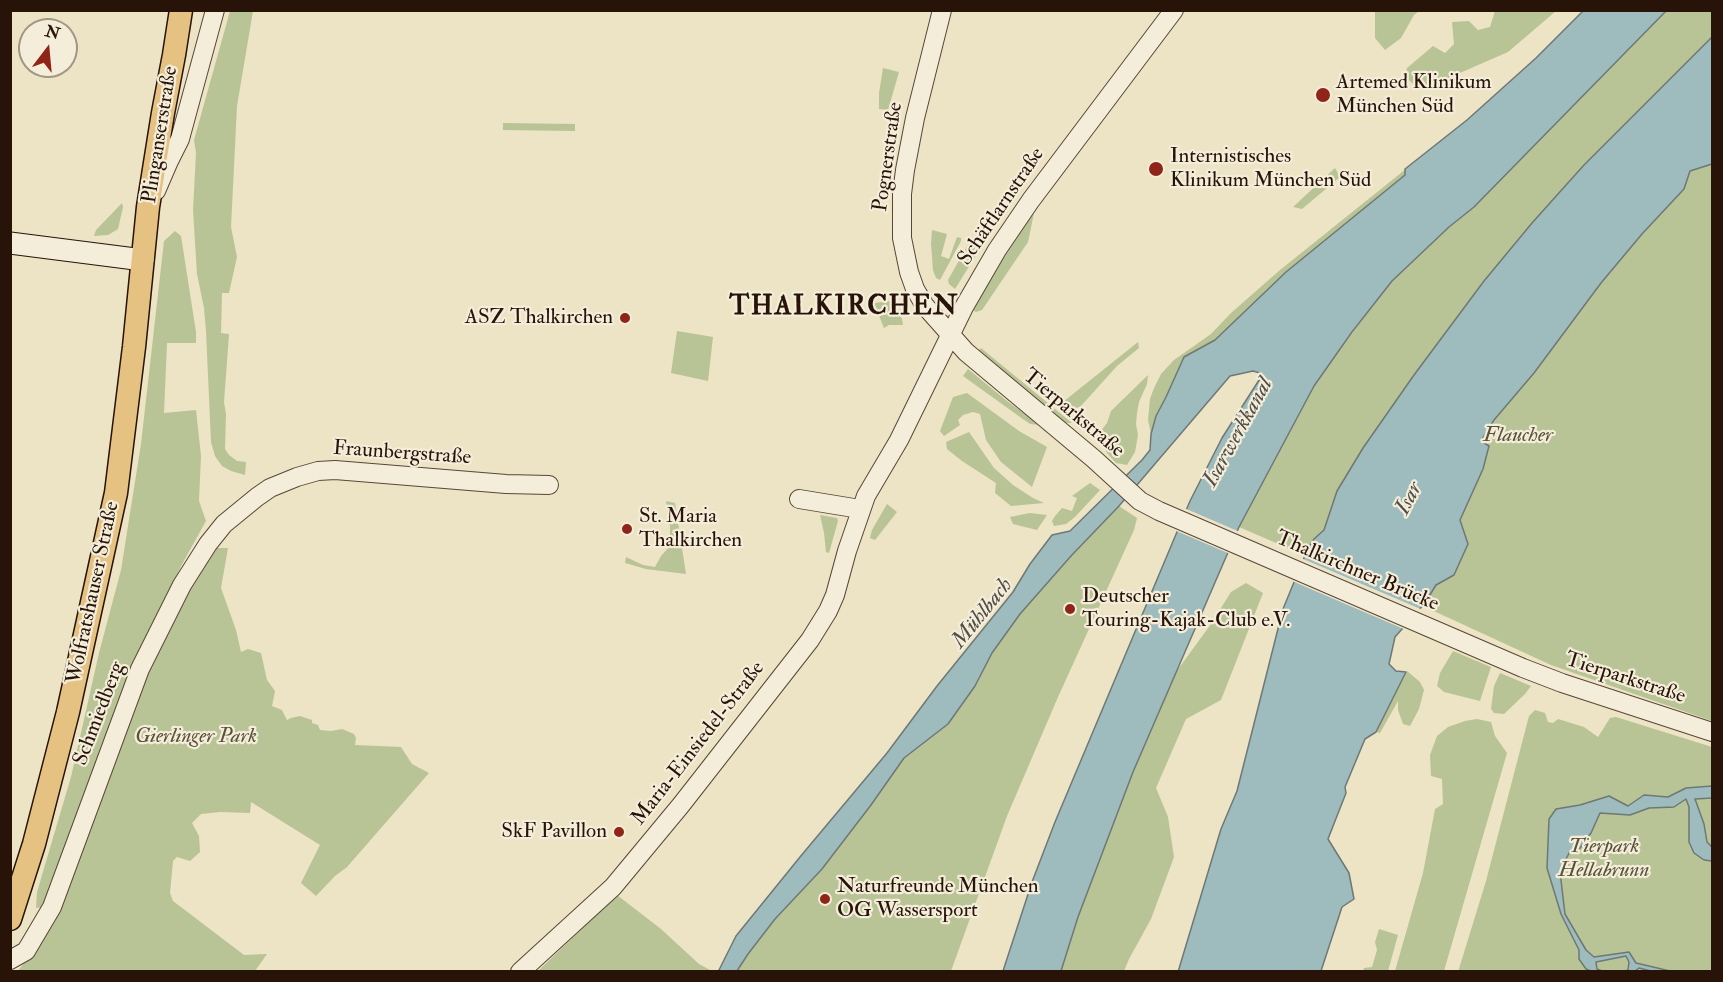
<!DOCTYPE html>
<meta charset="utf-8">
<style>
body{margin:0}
#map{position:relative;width:1723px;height:982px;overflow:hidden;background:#ede3c5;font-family:"IM FELL Double Pica",serif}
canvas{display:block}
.frame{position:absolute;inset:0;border:12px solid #271308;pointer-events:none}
.north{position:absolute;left:18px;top:18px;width:60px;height:60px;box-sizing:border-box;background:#f3edd9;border:2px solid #a19685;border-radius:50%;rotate:16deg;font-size:16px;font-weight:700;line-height:24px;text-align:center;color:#271308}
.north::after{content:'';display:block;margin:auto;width:21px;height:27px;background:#8f2418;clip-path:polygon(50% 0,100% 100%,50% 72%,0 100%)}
</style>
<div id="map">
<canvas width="1723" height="982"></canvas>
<div class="frame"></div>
<div class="north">N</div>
</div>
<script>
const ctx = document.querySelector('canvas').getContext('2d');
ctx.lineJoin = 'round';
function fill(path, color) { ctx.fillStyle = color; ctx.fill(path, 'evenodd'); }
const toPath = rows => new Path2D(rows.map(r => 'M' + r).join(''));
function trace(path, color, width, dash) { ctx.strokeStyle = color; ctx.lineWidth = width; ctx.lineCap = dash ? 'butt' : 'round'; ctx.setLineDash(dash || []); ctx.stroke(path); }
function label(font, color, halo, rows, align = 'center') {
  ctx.font = font + ' "IM FELL Double Pica",serif'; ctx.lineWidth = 4.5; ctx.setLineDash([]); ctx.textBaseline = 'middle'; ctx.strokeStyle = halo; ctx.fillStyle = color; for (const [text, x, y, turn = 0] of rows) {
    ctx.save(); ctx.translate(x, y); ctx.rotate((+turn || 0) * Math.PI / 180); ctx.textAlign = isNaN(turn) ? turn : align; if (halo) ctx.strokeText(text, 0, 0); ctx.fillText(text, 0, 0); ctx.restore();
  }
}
const green = toPath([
 [230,11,253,11,237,106,231,227,237,257,229,293,222,293,221,333,229,334,224,402,226,414,225,449,229,455,237,461,246,462,245,475,231,471,222,466,215,456,211,442,206,331,204,308,197,274,193,210,196,153,194,140],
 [1375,11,1375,10,1419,11,1414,15,1401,38,1385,50,1375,38],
 [1495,11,1556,11,1508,52,1430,86,1417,87,1405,77,1407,68,1433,46,1445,53,1454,44,1452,22,1469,21,1478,30,1490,27],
 [1583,11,1712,11,1712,721,1551,665,1436,612,1239,527,1314,386,1353,332,1392,281,1449,227,1325,241,1286,272,1215,340,1184,357,1166,397,1156,416,1151,434,1148,420,1150,399,1154,388,1161,374,1174,360,1211,334,1231,313,1280,270,1467,120,1536,58],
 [883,68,899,72,888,110,879,109,879,93],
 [503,123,575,124,575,131,503,130],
 [1335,168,1340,177,1302,209,1293,207],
 [122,203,123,207,118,229,108,235,94,236,96,230],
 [1034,213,1028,242,982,310,976,312,972,310,1013,243],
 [932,230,947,234,941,256,949,259,957,237,961,238,961,241,940,280,936,278,933,270,931,244],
 [175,231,181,236,196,332,196,343,167,343,164,413,196,410,201,456,199,501,206,521,181,566,129,680,43,907,36,908,37,892,71,777,99,653,121,570,141,444,164,241],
 [970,241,983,244,955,289,949,284,948,280],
 [890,301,902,319,903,325,889,325,884,328,874,303],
 [677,331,713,337,708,381,671,373],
 [1138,342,1139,348,1117,366,1080,407,1072,409,1063,402],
 [981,348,1072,423,1064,423,979,350],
 [968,369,1007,401,1040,425,1030,424,1020,417,963,376],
 [1148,375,1147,384,1139,402,1137,413,1136,424,1138,435,1135,452,1127,465,1116,463,1107,453,1097,436,1107,423,1111,411],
 [967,393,1019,431,1047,447,1032,487,1001,462,986,440,980,414,973,412,963,415,958,420,960,425,944,436,940,431,953,397],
 [969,432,994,468,1013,485,1033,498,1044,503,1011,506,995,493,996,483,962,461,947,449,946,442],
 [1090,483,1100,490,1075,517,1066,524,1054,526,1052,521,1055,516,1062,508,1072,511,1077,498,1072,496],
 [666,501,675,503,686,574,646,569,625,563,626,557,643,565,655,567,661,556,670,546,670,527],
 [887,504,897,512,875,540,870,538,872,530],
 [1119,506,1137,518,1134,530,1058,697,1007,816,951,971,737,972,748,954,775,919,822,869,871,805,904,758,948,724,975,686,992,653,1020,614,1071,556],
 [1030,513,1047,515,1037,530,1013,524,1010,517],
 [820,515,837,518,838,521,829,553,826,552,824,533],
 [211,548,228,548,221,588,236,630,241,652,248,649,261,653,267,680,275,691,272,706,282,710,287,720,291,718,300,716,312,720,312,723,318,725,320,730,331,731,342,729,354,734,356,738,355,745,401,747,412,764,429,773,347,867,335,876,316,896,301,883,320,845,251,802,250,813,220,812,201,814,192,823,199,836,200,852,190,861,177,857,173,861,170,893,173,901,244,955,267,954,255,971,17,972,33,952,147,672],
 [1246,583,1263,593,1221,700,1186,719,1156,788,1168,817,1174,857,1151,919,1129,959,1124,971,1061,972,1078,917,1099,858,1133,772,1176,672,1211,624,1231,592],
 [1453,651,1491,667,1480,701,1444,692,1437,686,1440,673],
 [1407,671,1420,682,1424,690,1419,709,1410,726,1403,724,1398,710,1398,701,1380,733,1376,732],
 [1500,673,1531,686,1525,694,1504,714,1494,713,1491,709,1494,686],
 [1535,710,1545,713,1548,722,1553,723,1558,719,1584,727,1598,737,1610,718,1616,717,1712,747,1712,971,1458,972,1486,881,1529,716],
 [1477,719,1491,722,1495,736,1507,753,1444,971,1395,971,1423,873,1435,809,1443,804,1442,779,1431,776,1430,755,1437,736,1448,727,1465,721],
 [617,895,661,929,699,964,712,971,537,972],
 [1379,929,1398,935,1388,971,1363,971,1364,968,1372,967,1377,950,1375,942]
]);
const water = toPath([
 [1583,11,1666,11,1474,207,1449,227,1392,281,1352,332,1314,386,1239,527,1133,772,1078,917,1061,971,1003,971,1032,882,1055,822,1190,501,1222,438,1261,377,1260,373,1253,371,1230,376,1119,506,1071,556,1020,614,992,653,975,686,948,724,904,758,871,805,822,869,775,919,748,954,737,971,718,972,736,936,800,857,887,753,937,686,1013,592,1030,564,1052,535,1070,531,1142,460,1150,450,1151,434,1156,416,1166,397,1184,357,1215,340,1286,272,1405,175,1405,169,1467,120,1536,58,1583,11],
 [1712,37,1712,164,1690,171,1684,189,1642,234,1601,283,1534,373,1494,420,1481,441,1489,446,1483,469,1460,520,1468,544,1454,575,1436,585,1425,603,1395,637,1389,664,1396,671,1406,672,1376,732,1365,739,1345,787,1346,793,1328,839,1349,873,1354,899,1342,907,1321,971,1178,972,1221,829,1237,791,1283,609,1308,548,1314,539,1324,530,1337,491,1363,448,1414,375,1484,281,1532,223,1584,165,1712,37],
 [1712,786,1712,798,1695,799,1704,824,1707,842,1712,847,1712,861,1704,860,1694,853,1689,842,1689,807,1686,799,1674,807,1649,808,1630,815,1600,813,1591,833,1580,848,1570,851,1560,872,1565,914,1586,950,1594,957,1629,952,1636,963,1670,971,1651,971,1639,968,1635,971,1625,971,1628,970,1629,962,1626,956,1596,962,1597,969,1602,971,1591,971,1586,969,1579,959,1579,950,1561,914,1547,868,1549,819,1556,809,1580,805,1609,796,1628,806,1644,795,1668,797,1686,788,1712,786]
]);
const pier = toPath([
 [1184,508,1240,532,1230,554,1174,530],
 [1301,558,1423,610,1406,630,1292,581]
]);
const tertiary = toPath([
 [942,10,915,118,905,170,902,194,902,238,909,272,915,289,925,306,966,352,1094,459,1140,501,1159,511,1523,668,1562,683,1712,732],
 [156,191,169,161,180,139,215,10],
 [799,499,860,509],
 [10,960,26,951,52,907,140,669,182,585,208,544,224,524,257,497,270,488,297,477,318,471,335,470,506,484,549,485],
 [520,972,613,887,681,805,810,640,828,611,835,595,847,551,866,496,899,440,964,307,997,250,1031,200,1174,10]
]);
const secondary = toPath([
 [10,243,143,260]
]);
const primary = toPath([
 [10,919,34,844,68,712,116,493,134,347,148,207,163,113,174,55,181,10]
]);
const markers = [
 [1323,95,8,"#8f2418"],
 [1156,169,8,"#8f2418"],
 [625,318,6,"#8f2418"],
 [627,529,6,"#8f2418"],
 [1070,609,6,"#8f2418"],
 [619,832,6,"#8f2418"],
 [825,899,6,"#8f2418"]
];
const poiNames = [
 ["Artemed Klinikum",1336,83],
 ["München Süd",1336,107],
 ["Internistisches",1170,157],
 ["Klinikum München Süd",1170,181],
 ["ASZ Thalkirchen",613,318,"right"],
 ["St. Maria",639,517],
 ["Thalkirchen",639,541],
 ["Deutscher",1082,597],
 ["Touring-Kajak-Club e.V.",1082,621],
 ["SkF Pavillon",607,832,"right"],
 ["Naturfreunde München",837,887],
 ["OG Wassersport",837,911]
];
const streetNames = [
 ["Plinganserstraße",161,135,-81],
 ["Pognerstraße",889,157,-82],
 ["Schäftlarnstraße",1002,207,-56],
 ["Tierparkstraße",1073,414,40],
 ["Fraunbergstraße",402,454,4],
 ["Thalkirchner Brücke",1357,572,23],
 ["Wolfratshauser Straße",94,593,-78],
 ["Tierparkstraße",1625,679,18],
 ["Schmiedberg",100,714,-69],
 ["Maria-Einsiedel-Straße",699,744,-52]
];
const parkNames = [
 ["Flaucher",1518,436],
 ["Gierlinger Park",196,737],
 ["Tierpark",1604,847],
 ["Hellabrunn",1604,871]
];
const waterNames = [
 ["Isarwerkkanal",1239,433,-61],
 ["Isar",1410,499,-62],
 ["Mühlbach",983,614,-51]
];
const districtNames = [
 ["THALKIRCHEN",844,308]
];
fill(green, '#b8c495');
fill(water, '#9ebbbe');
trace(water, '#6e7875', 1.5);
fill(pier, '#ede3c5');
trace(tertiary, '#584737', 20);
trace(secondary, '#271308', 23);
trace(primary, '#271308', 25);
trace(tertiary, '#f3edd9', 18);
trace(secondary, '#f3edd9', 21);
trace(primary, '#e6c282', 22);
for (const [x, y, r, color] of markers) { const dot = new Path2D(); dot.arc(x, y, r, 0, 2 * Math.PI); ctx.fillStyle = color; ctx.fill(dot); trace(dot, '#f3edd9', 2); }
label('21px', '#271308', '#f3edd9', poiNames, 'left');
label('21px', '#271308', '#f3edd9', streetNames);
label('italic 21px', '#5a5139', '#f3edd9', parkNames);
label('italic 22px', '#514e48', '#f3edd9', waterNames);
ctx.letterSpacing = '1.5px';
label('bold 27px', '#271308', '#f3edd9', districtNames);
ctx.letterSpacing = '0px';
</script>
